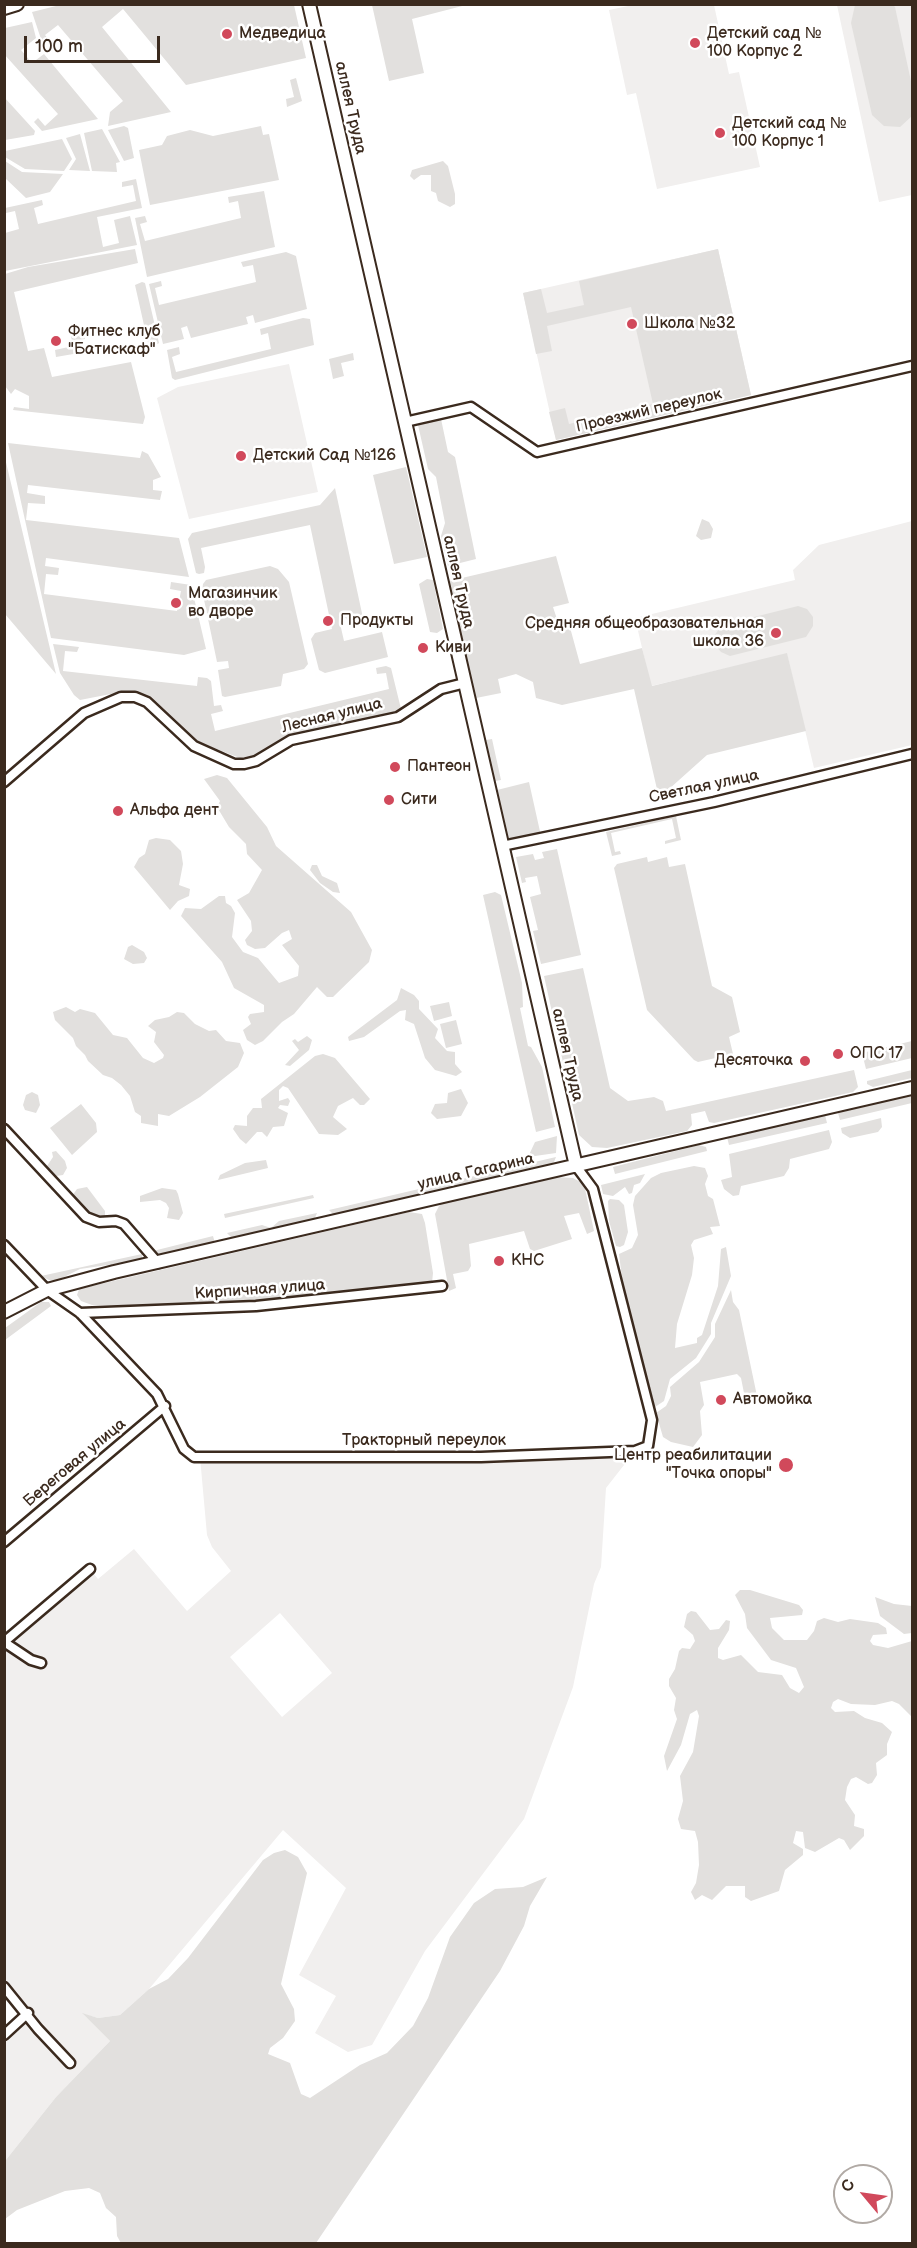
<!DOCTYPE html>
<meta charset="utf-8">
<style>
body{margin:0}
#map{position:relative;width:917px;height:2248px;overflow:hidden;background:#fff;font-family:"Balsamiq Sans",sans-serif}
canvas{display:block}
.frame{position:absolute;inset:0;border:6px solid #3b2a1e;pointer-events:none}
.north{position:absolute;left:833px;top:2164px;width:60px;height:60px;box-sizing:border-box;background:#fff;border:2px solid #b1aaa5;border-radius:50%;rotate:299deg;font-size:16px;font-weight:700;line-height:24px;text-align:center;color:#3b2a1e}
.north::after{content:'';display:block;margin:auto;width:21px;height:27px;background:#d1495b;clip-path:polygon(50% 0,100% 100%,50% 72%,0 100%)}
.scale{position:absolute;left:24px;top:36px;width:136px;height:27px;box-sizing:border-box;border:3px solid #3b2a1e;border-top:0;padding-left:8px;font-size:18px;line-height:21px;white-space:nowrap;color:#3b2a1e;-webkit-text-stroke:4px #fff;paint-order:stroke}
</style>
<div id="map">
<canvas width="917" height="2248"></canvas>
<div class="frame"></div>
<div class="north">С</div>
<div class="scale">100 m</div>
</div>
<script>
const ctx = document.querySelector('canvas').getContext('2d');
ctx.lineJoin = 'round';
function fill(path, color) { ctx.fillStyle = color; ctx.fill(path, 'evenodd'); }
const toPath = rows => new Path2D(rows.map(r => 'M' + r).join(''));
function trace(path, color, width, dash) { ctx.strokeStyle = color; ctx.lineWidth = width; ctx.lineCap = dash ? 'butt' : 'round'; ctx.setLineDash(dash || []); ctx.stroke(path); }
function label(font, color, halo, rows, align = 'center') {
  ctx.font = font + ' "Balsamiq Sans",sans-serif'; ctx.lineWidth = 5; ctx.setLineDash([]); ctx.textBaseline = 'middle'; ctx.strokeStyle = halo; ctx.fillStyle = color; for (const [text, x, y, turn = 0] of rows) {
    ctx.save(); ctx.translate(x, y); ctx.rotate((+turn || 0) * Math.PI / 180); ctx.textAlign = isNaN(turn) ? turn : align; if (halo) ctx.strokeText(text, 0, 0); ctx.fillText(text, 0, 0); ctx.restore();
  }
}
const built = toPath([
 [633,5,714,5,729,74,739,72,760,167,657,189,636,93,627,95,609,10],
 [837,5,912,5,912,195,879,202],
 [718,249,751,395,556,440,523,293],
 [289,364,318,492,189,519,157,398,178,387],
 [912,521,912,745,814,768,787,654,651,686,635,618,795,580,793,570,819,545],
 [635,1451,606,1488,601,1567,594,1584,573,1687,524,1819,425,1951,372,2045,348,2052,315,2033,336,1996,299,1975,346,1888,283,1830,149,1989,120,2015,98,2018,83,2014,110,2041,56,2097,5,2161,5,2035,27,2013,5,1987,5,1642,90,1569,98,1579,134,1549,187,1611,231,1571,212,1547,207,1535,200,1457],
 [280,1613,332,1673,282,1717,230,1657]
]);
const green = toPath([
 [64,4,294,5,306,58,186,85,123,9,102,27,171,112,108,126,110,112,123,101,58,25,45,35,49,40,44,45,42,42,32,12],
 [372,5,465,4,466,5,412,19,424,73,389,81],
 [855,5,893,5,895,7,912,86,912,116,900,127,884,126,872,115,851,23],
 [32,22,36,38,21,50,32,63,44,54,98,119,42,131,34,122,38,118,45,126,58,114,4,54,5,28],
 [296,78,302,101,287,107,286,99,294,97,290,80],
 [4,97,35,131,34,135,5,140],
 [124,126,128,128,134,158,124,161,108,130],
 [261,126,263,135,269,134,279,180,150,205,139,150,162,145,167,136,190,130,213,136],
 [102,129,120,162,116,163,117,172,92,171,84,133],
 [80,134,90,171,69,170,76,159,66,138],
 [62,139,72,159,64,171,25,169,5,157,5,151],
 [5,161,22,172,63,174,50,192,26,198,5,178],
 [443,161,448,166,455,194,455,204,450,207,438,201,436,193,431,191,431,175,421,175,414,180,410,176,412,170],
 [136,179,142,208,97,217,103,247,119,243,114,220,130,216,137,245,5,271,5,233,19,229,15,211,6,213,5,208,42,200,43,205,34,208,38,224,136,201,133,185,122,187,122,182],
 [264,191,275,247,147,277,135,218,145,216,147,222,140,224,145,241,241,218,238,201,229,203,228,197],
 [135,249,138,263,14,292,28,351,44,348,52,377,131,362,145,417,143,424,13,410,14,407,29,409,29,396,15,389,11,394,5,386,5,274,28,267],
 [718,249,751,395,556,440,549,412,565,408,569,424,653,404,631,307,547,326,552,351,536,354,523,293,541,289,547,313,584,305,579,281],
 [286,252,296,256,307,309,255,323,253,315,246,317,248,324,191,338,187,326,181,328,184,339,163,344,149,284,161,281,162,286,155,288,159,305,256,282,253,265,243,267,241,262],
 [142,282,145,283,159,343,156,345,150,346,148,343,135,285],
 [303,318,310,319,314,345,175,380,172,378,167,350,179,347,180,354,172,357,176,372,271,349,268,333,261,335,260,329],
 [83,328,85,339,77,341,79,353,56,357,55,350,73,346,70,331],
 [353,353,354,360,341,363,344,376,333,379,329,359],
 [441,419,448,452,455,457,476,559,448,566,441,536,445,523,436,477,428,469,418,425],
 [8,443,140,458,142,451,148,454,161,477,153,480,153,490,162,491,160,500,28,485,27,493,45,496,45,504,28,503,26,520,179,538,189,577,46,558,45,566,59,568,58,575,46,574,44,594,177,611,181,591,170,589,171,582,191,585,206,649,184,655,51,638],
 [4,458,5,458,56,674,5,614],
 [406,467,427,557,394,564,373,475],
 [335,488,363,618,363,622,350,625,346,618,339,619,344,641,382,632,388,657,325,673,319,670,311,639,315,633,332,629,310,525,201,548,205,567,204,573,199,574,196,573,188,539,192,533,320,505],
 [702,519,709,522,713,529,711,538,701,540,696,536],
 [556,556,569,603,553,607,558,622,568,620,580,664,642,648,652,686,787,653,806,731,707,755,659,798,634,689,562,705,536,698,533,682,516,674,498,679,501,693,476,698,449,581],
 [270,566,278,569,289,582,308,664,304,669,283,674,281,686,225,697,222,696,218,670,229,668,228,661,217,662,202,590,203,584,206,580],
 [427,579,433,580,443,629,437,633,430,632,419,584],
 [798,606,807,609,813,617,813,626,806,637,730,656,721,652,715,645,714,636,722,625],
 [53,644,79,647,77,652,65,651,63,671,197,686,198,677,207,678,211,681,214,706,221,705,223,711,211,714,215,731,389,689,386,673,377,674,376,668,386,666,391,668,401,709,398,713,287,737,256,755,240,758,197,742,152,700,126,691,80,700,74,695,60,673],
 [492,739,501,780,495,781,486,740],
 [217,775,227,778,267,827,276,846,351,912,372,950,369,962,333,997,327,997,317,987,294,1014,282,1022,263,1041,255,1045,247,1040,243,1030,251,1024,248,1017,250,1014,264,1012,264,1005,234,988,222,962,181,916,185,908,201,909,219,896,225,896,226,903,231,906,235,913,232,937,243,952,258,958,279,983,298,976,299,966,282,945,292,939,289,930,282,933,265,948,255,949,247,945,245,940,252,931,251,921,237,900,249,893,262,870,247,854,246,844,229,827,217,807,220,801,204,779],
 [529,782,541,836,509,843,497,790],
 [676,816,681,840,665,844,665,841,676,838,672,819,611,833,615,852,620,851,621,854,612,856,606,832],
 [156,838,170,840,181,851,183,864,179,885,190,889,189,896,178,901,170,910,134,867,139,858,145,854,149,840],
 [557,849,581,955,541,964,533,931,538,930,530,897,541,894,537,876,525,878,526,882,522,883,516,857,533,854,535,860,544,858,542,852],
 [647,857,648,862,667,857,669,867,685,864,712,986,732,997,740,1032,729,1037,733,1054,698,1062,694,1060,647,1010,614,868,617,864],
 [312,865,317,865,322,876,337,883,340,893,333,892,320,883,310,870],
 [495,892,501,895,522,983,523,1007,520,1008,528,1046,531,1047,542,1067,555,1127,536,1132,483,895],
 [132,945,144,952,147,958,144,963,133,964,124,959,128,947],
 [583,968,610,1088,628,1101,654,1097,663,1101,666,1111,854,1070,858,1087,853,1092,714,1123,709,1122,705,1111,691,1114,692,1125,687,1131,607,1148,592,1147,579,1135,544,976],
 [401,988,414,995,419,1001,419,1009,438,1029,435,1038,447,1051,455,1052,455,1064,462,1072,456,1076,435,1070,425,1058,414,1024,405,1020,406,1010,400,1011,364,1037,349,1041,348,1037,397,1000],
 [449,1002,452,1016,434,1021,430,1006],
 [66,1007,75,1012,80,1009,95,1013,113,1035,127,1038,143,1058,154,1063,163,1058,164,1055,154,1042,156,1032,148,1026,155,1020,169,1017,177,1012,184,1013,195,1024,209,1031,216,1030,226,1041,240,1043,244,1053,238,1067,200,1097,169,1116,158,1114,158,1126,141,1123,141,1116,135,1112,130,1096,121,1085,112,1078,103,1075,88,1061,85,1055,76,1046,73,1038,55,1020,53,1012],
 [456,1020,462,1044,446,1048,440,1024],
 [307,1036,312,1040,309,1050,290,1066,285,1065,299,1050,292,1041,295,1039,298,1042],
 [912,1041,912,1058,866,1069,862,1053],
 [323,1054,335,1058,370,1099,364,1105,360,1105,353,1098,338,1106,333,1117,347,1129,338,1135,319,1134,288,1088,283,1086,279,1090,279,1101,288,1098,290,1101,288,1106,280,1105,278,1108,288,1113,284,1126,273,1127,267,1137,262,1132,257,1132,246,1144,240,1139,233,1129,235,1125,247,1126,247,1116,253,1108,262,1108,261,1099,315,1056],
 [912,1070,912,1078,873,1087,867,1084,867,1081],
 [461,1089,468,1103,461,1116,437,1119,431,1113,435,1104,447,1103,448,1093],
 [32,1092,38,1095,40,1105,36,1113,25,1110,23,1105,26,1095],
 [912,1095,912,1103,840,1120,838,1113],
 [81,1104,96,1123,97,1132,72,1155,50,1128],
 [825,1115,827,1123,729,1145,727,1137],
 [881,1118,882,1127,878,1132,850,1138,842,1133,841,1128],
 [829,1130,832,1142,829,1149,790,1159,789,1168,784,1176,741,1186,739,1195,733,1196,724,1189,721,1180,732,1177,729,1154],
 [557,1136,556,1153,528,1157,535,1142],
 [699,1145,706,1147,707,1151,615,1174,613,1167],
 [56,1151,65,1161,67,1168,63,1175,56,1176,47,1166,53,1157,52,1152],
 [556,1157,554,1162,544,1168,339,1214,334,1215,329,1210],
 [266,1160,268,1168,218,1180,220,1175,245,1163],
 [694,1166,705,1168,708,1176,705,1184,708,1196,713,1199,720,1226,710,1227,713,1234,694,1240,691,1245,694,1258,692,1275,677,1324,675,1348,697,1343,697,1338,702,1335,718,1286,721,1249,726,1247,731,1276,711,1323,711,1334,696,1358,670,1379,664,1401,655,1407,623,1286,619,1254,632,1248,638,1235,633,1205,635,1196,651,1178,661,1173],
 [645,1174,640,1183,634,1185,632,1193,629,1194,625,1187,613,1196,603,1194,601,1185],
 [556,1177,573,1178,584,1184,594,1231,587,1234,579,1213,564,1216,572,1239,534,1251,530,1249,524,1231,469,1244,471,1266,468,1271,453,1274,456,1288,449,1291,435,1214,439,1206,445,1201],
 [87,1187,105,1211,105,1218,91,1216,72,1196,77,1189],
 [162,1188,176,1190,178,1194,183,1213,179,1220,167,1218,169,1208,166,1203,160,1200,140,1202,140,1196],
 [313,1195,314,1198,225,1218,224,1214],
 [610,1199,619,1200,624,1205,628,1232,624,1245,620,1247,616,1246,609,1221,608,1201],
 [409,1212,422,1214,425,1223,433,1273,432,1283,290,1298,166,1307,92,1305,81,1301,77,1295,79,1289],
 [317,1213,314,1220,233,1239,227,1233,262,1225,271,1228,279,1221],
 [213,1236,215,1243,164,1255,153,1251],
 [142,1254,142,1260,80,1269,58,1280,49,1280,41,1276],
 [731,1290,733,1302,739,1310,757,1396,746,1403,741,1378,737,1374,700,1382,704,1405,700,1411,702,1435,693,1447,671,1442,663,1437,656,1413,666,1406,671,1396,670,1387,699,1362,715,1337,715,1324],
 [41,1302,49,1302,51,1306,5,1340,5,1328],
 [740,1590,750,1590,799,1605,803,1610,802,1615,770,1618,772,1628,784,1640,807,1640,814,1631,817,1621,824,1618,838,1622,850,1619,878,1623,886,1628,887,1634,873,1635,870,1641,873,1645,888,1648,912,1641,912,1717,899,1704,892,1701,875,1705,851,1704,838,1699,833,1702,831,1708,835,1712,854,1711,865,1718,882,1723,892,1732,887,1744,887,1755,876,1763,877,1775,872,1783,868,1784,856,1777,851,1779,847,1787,845,1800,855,1815,854,1826,864,1829,864,1836,850,1850,844,1840,839,1838,815,1852,805,1848,803,1832,796,1831,793,1843,803,1849,803,1855,785,1870,779,1891,751,1901,745,1897,745,1886,726,1886,712,1900,702,1895,695,1900,691,1892,696,1883,699,1865,698,1842,695,1831,681,1829,678,1819,683,1801,680,1776,693,1752,699,1716,697,1710,690,1714,681,1745,667,1771,664,1756,677,1719,674,1710,676,1698,669,1686,669,1679,675,1669,679,1651,682,1648,690,1649,695,1641,693,1635,684,1627,687,1614,691,1611,696,1612,710,1630,719,1629,726,1620,730,1621,729,1630,718,1648,718,1658,723,1660,741,1655,758,1672,782,1675,790,1688,799,1693,804,1687,796,1668,771,1660,747,1628,745,1614,735,1595],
 [875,1597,894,1604,912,1606,912,1633,904,1634,880,1616],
 [285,1850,298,1857,307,1873,281,1984,294,2009,295,2021,283,2038,270,2048,268,2054,290,2063,301,2094,310,2098,360,2065,387,2053,413,2026,428,1998,450,1937,474,1903,495,1889,523,1887,547,1877,530,1906,524,1926,500,1971,316,2243,121,2243,117,2236,116,2217,106,2208,100,2193,89,2188,65,2191,17,2210,5,2219,5,2161,56,2097,110,2041,82,2013,98,2018,120,2015,149,1989,168,1979,188,1958,263,1860,274,1853]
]);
const street = toPath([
 [405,422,471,407,537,452,912,366],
 [4,782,84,713,121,697,135,697,147,702,194,746,234,764,244,764,256,761,291,740,398,717,441,689,465,683],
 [502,846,714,802,912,754],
 [4,1129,86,1217,99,1222,116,1221,124,1224,158,1263],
 [4,1245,47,1290,80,1313,157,1394,184,1449,194,1457,481,1457,635,1451,648,1446,652,1420,593,1189,576,1166],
 [80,1313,256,1306,442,1286],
 [4,1542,165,1406],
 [41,1663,31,1660,4,1642,90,1569],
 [4,1987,38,2029,70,2063],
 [4,2035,28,2013]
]);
const secondary = toPath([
 [309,4,576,1166],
 [4,8,17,4],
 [4,1312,47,1290,114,1272,912,1088]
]);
const markers = [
 [227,34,6,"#d1495b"],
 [695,43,6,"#d1495b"],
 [720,133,6,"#d1495b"],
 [632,324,6,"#d1495b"],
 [56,341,6,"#d1495b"],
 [241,456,6,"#d1495b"],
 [176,603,6,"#d1495b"],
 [328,621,6,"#d1495b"],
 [776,633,6,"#d1495b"],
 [423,648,6,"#d1495b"],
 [395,767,6,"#d1495b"],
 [389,800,6,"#d1495b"],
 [118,811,6,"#d1495b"],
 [838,1054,6,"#d1495b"],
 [805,1061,6,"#d1495b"],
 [499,1261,6,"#d1495b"],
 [721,1400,6,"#d1495b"],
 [786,1465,8,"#d1495b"]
];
const poiNames = [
 ["Медведица",239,34],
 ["Детский сад №",707,34],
 ["100 Корпус 2",707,52],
 ["Детский сад №",732,124],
 ["100 Корпус 1",732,142],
 ["Школа №32",644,324],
 ["Фитнес клуб",68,332],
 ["\"Батискаф\"",68,350],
 ["Детский Сад №126",253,456],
 ["Магазинчик",188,594],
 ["во дворе",188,612],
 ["Продукты",340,621],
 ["Средняя общеобразовательная",764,624,"right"],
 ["школа 36",764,642,"right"],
 ["Киви",435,648],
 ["Пантеон",407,767],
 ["Сити",401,800],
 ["Альфа дент",130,811],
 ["ОПС 17",850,1054],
 ["Десяточка",793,1061,"right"],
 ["КНС",511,1261],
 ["Автомойка",733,1400],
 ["Центр реабилитации",772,1456,"right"],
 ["\"Точка опоры\"",772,1474,"right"]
];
const streetNames = [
 ["аллея Труда",350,108,77],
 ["Проезжий переулок",649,411,-13],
 ["аллея Труда",458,582,77],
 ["Лесная улица",332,716,-14],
 ["Светлая улица",704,787,-12],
 ["аллея Труда",567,1055,77],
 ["улица Гагарина",476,1172,-13],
 ["Кирпичная улица",260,1290,-4],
 ["Тракторный переулок",424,1441],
 ["Береговая улица",75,1463,-40]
];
fill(built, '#f1efee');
fill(green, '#e2e0de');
trace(street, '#3b2a1e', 13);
trace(secondary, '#3b2a1e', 16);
trace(street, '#fff', 8);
trace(secondary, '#fff', 12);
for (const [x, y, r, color] of markers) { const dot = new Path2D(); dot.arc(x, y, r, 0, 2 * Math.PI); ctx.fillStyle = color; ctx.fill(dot); trace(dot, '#fff', 2); }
label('16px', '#3b2a1e', '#fff', poiNames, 'left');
label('16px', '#3b2a1e', '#fff', streetNames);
</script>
